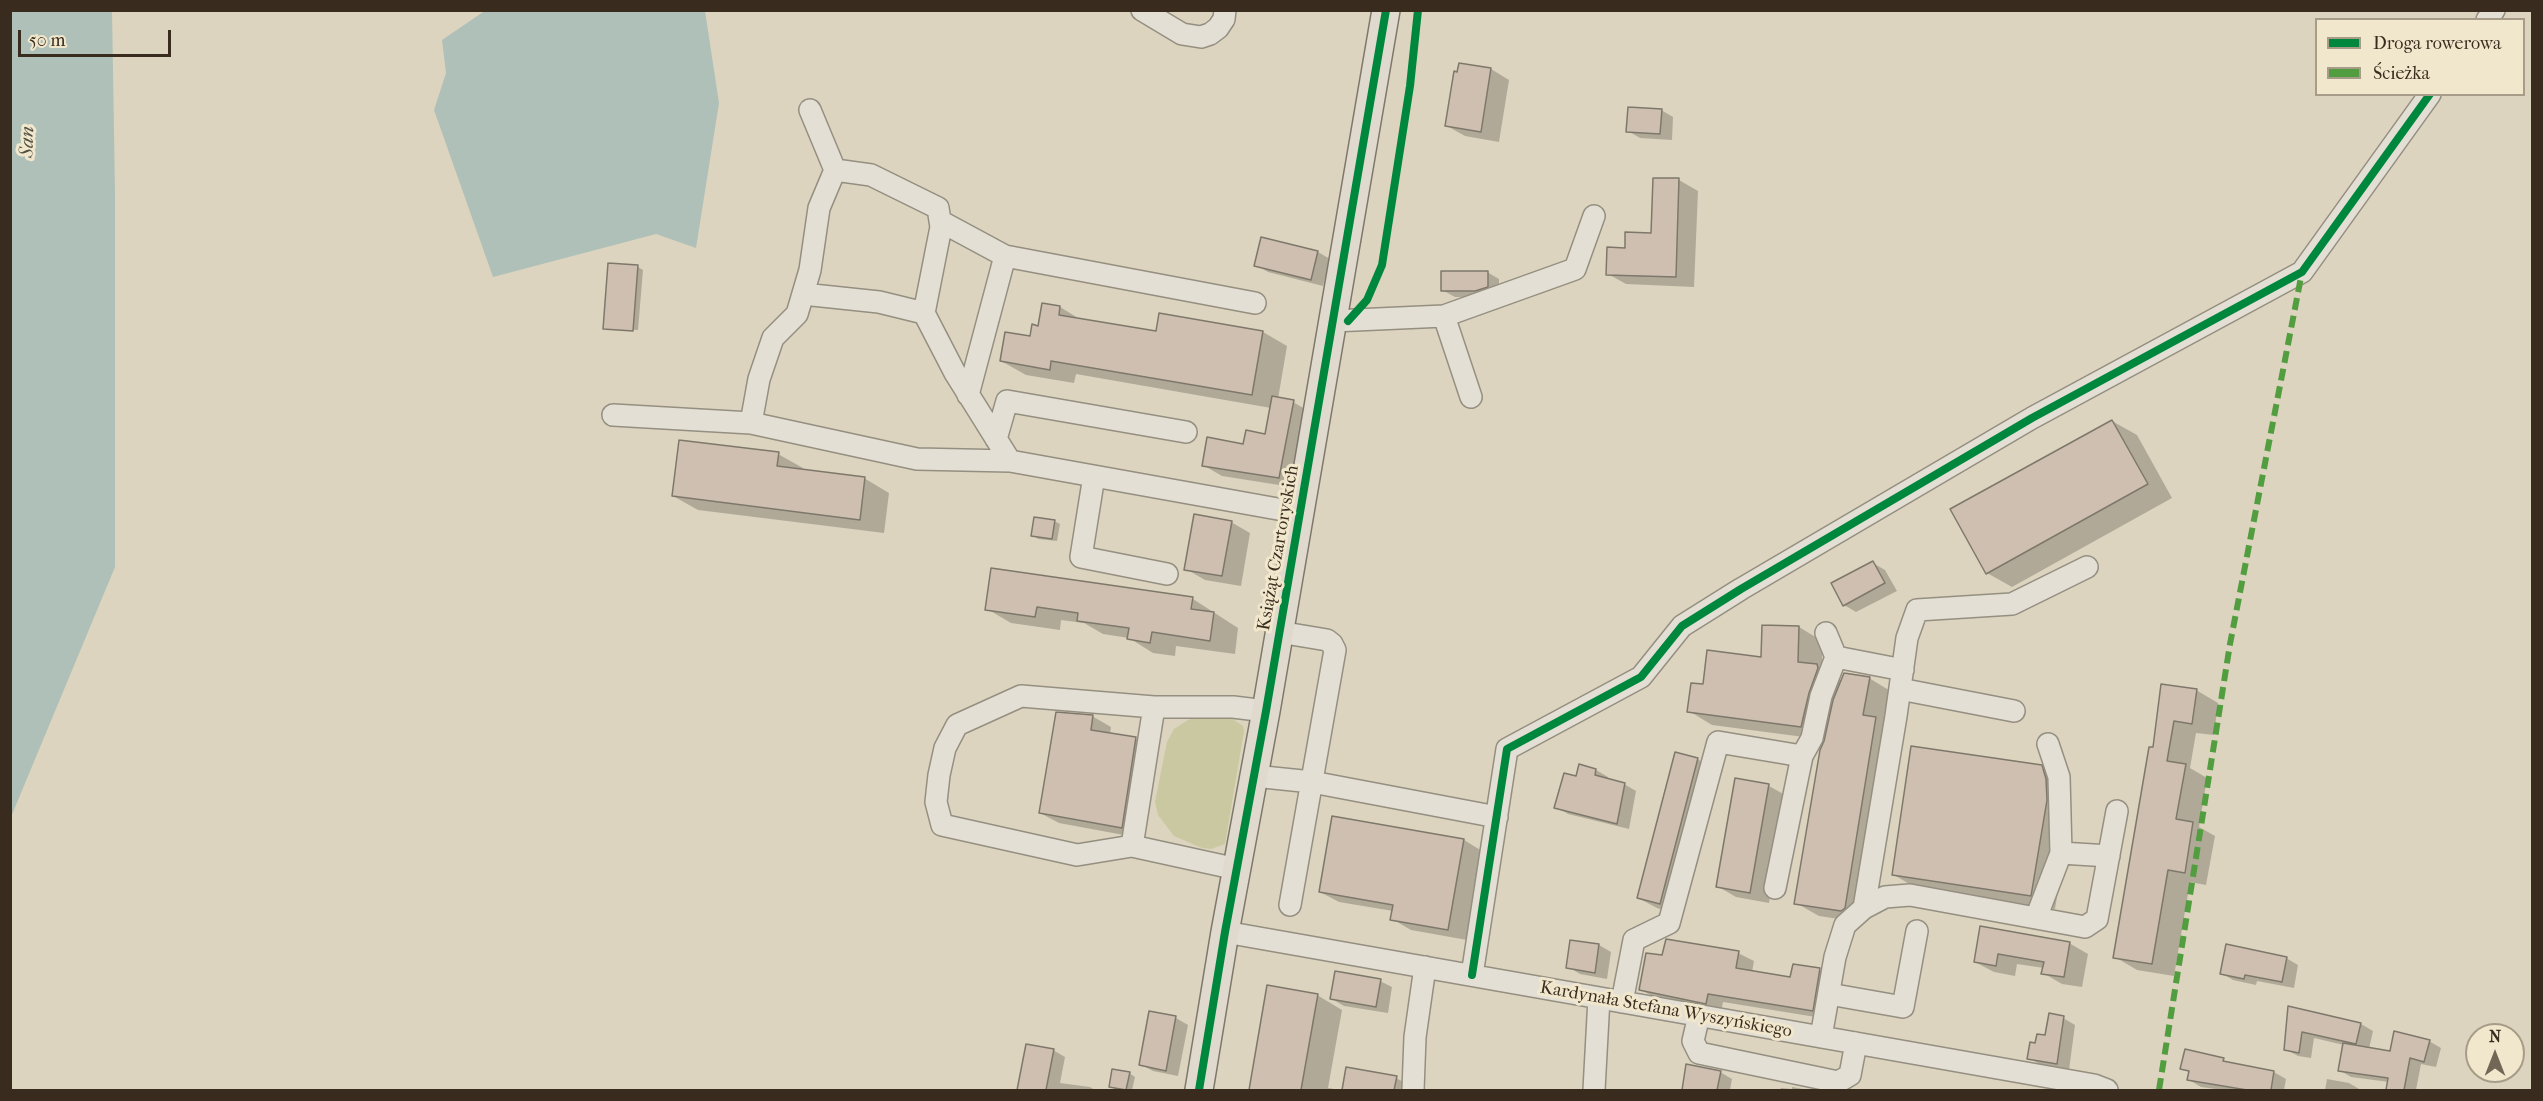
<!DOCTYPE html>
<meta charset="utf-8">
<style>
body{margin:0}
#map{position:relative;width:2543px;height:1101px;overflow:hidden;background:#dcd4be;font-family:"IM FELL French Canon",serif}
canvas{display:block}
.frame{position:absolute;inset:0;border:12px solid #392c1f;pointer-events:none}
.legend{position:absolute;left:2315px;top:18px;width:210px;height:78px;box-sizing:border-box;background:#f1e7cc;border:2px solid #a79c87;margin:0;padding:8px 10px;list-style:none;font-size:18px;color:#392c1f}
.legend li{display:flex;align-items:center;gap:12px;height:30px}
.legend b{width:30px;border:2px solid #a79c87}
.north{position:absolute;left:2465px;top:1023px;width:60px;height:60px;box-sizing:border-box;background:#f1e7cc;border:2px solid #a79c87;border-radius:50%;rotate:0deg;font-size:16px;font-weight:700;line-height:24px;text-align:center;color:#392c1f}
.north::after{content:'';display:block;margin:auto;width:21px;height:27px;background:#726757;clip-path:polygon(50% 0,100% 100%,50% 72%,0 100%)}
.scale{position:absolute;left:18px;top:30px;width:153px;height:27px;box-sizing:border-box;border:3px solid #392c1f;border-top:0;padding-left:8px;font-size:18px;line-height:21px;white-space:nowrap;color:#392c1f;-webkit-text-stroke:4px #f1e7cc;paint-order:stroke}
</style>
<div id="map">
<canvas width="2543" height="1101"></canvas>
<div class="frame"></div>
<ul class="legend">
<li><b style="height:8px;background:#00873e"></b>Droga rowerowa</li>
<li><b style="height:8px;background:#529d3f"></b>Ścieżka</li>
</ul>
<div class="north">N</div>
<div class="scale">50 m</div>
</div>
<script>
const ctx = document.querySelector('canvas').getContext('2d');
ctx.lineJoin = 'round';
function fill(path, color) { ctx.fillStyle = color; ctx.fill(path, 'evenodd'); }
const toPath = rows => new Path2D(rows.map(r => 'M' + r).join(''));
function trace(path, color, width, dash) { ctx.strokeStyle = color; ctx.lineWidth = width; ctx.lineCap = dash ? 'butt' : 'round'; ctx.setLineDash(dash || []); ctx.stroke(path); }
function label(font, color, halo, rows, align = 'center') {
  ctx.font = font + ' "IM FELL French Canon",serif'; ctx.lineWidth = 6; ctx.setLineDash([]); ctx.textBaseline = 'middle'; ctx.strokeStyle = halo; ctx.fillStyle = color; for (const [text, x, y, turn = 0] of rows) {
    ctx.save(); ctx.translate(x, y); ctx.rotate((+turn || 0) * Math.PI / 180); ctx.textAlign = isNaN(turn) ? turn : align; if (halo) ctx.strokeText(text, 0, 0); ctx.fillText(text, 0, 0); ctx.restore();
  }
}
const green = toPath([
 [1200,716,1231,718,1243,726,1244,731,1225,844,1211,849,1202,848,1174,836,1158,815,1155,802,1167,742,1174,729,1188,720]
]);
const water = toPath([
 [11,10,112,11,115,193,115,567,11,817],
 [486,10,705,11,719,103,696,248,656,234,493,277,434,110,446,73,442,40]
]);
const shadow = toPath([
 [1460,64,1491,69,1509,80,1499,142,1465,136,1447,126],
 [1661,110,1673,117,1672,140,1640,138,1628,131],
 [1655,179,1679,180,1698,191,1694,287,1626,284,1608,274,1626,250,1653,235],
 [1318,252,1330,259,1323,286,1268,272,1256,265],
 [638,267,643,270,638,330,608,328,608,330,604,328],
 [1487,272,1499,279,1499,293,1488,297,1455,297,1442,290],
 [1060,307,1083,321,1157,333,1161,315,1263,332,1287,346,1278,399,1293,402,1312,413,1298,488,1222,476,1203,465,1266,436,1271,408,1076,374,1074,383,1026,375,1001,361,1031,338],
 [2112,421,2137,435,2172,498,2012,587,1987,573],
 [778,454,803,468,803,471,864,478,889,493,884,533,698,510,673,496],
 [1054,521,1060,524,1057,541,1038,539,1033,535],
 [1231,522,1250,533,1241,586,1205,580,1186,569],
 [1873,563,1885,570,1897,591,1856,612,1844,605],
 [1193,599,1238,628,1235,654,1176,646,1175,656,1153,653,1129,638,1103,634,1084,623,1061,620,1060,630,1011,623,987,609],
 [1799,627,1822,641,1822,669,1842,681,1869,678,1892,692,1899,732,1867,921,1865,923,1819,916,1796,903,1827,740,1712,725,1689,711,1704,686,1763,659],
 [2163,686,2196,690,2218,703,2214,735,2196,733,2190,768,2207,778,2199,827,2215,836,2206,885,2190,882,2174,976,2137,970,2115,957,2154,749],
 [1092,716,1111,727,1110,734,1136,739,1154,749,1140,838,1059,823,1040,813],
 [1697,759,1716,770,1678,914,1657,908,1638,898],
 [2041,767,2066,781,2071,794,2071,814,2055,909,1918,889,1894,875],
 [1596,770,1608,777,1607,780,1624,784,1636,791,1629,829,1568,814,1556,807,1577,777],
 [1736,780,1769,786,1787,796,1769,903,1736,897,1717,886],
 [1464,840,1482,851,1467,940,1411,930,1392,919,1393,911,1339,902,1320,892],
 [1981,928,2069,943,2088,954,2082,987,2062,984,2043,973,2044,968,2017,964,2015,976,1994,972,1975,962],
 [1572,942,1599,945,1611,952,1607,979,1580,974,1568,967],
 [1738,953,1754,961,1752,972,1792,979,1820,970,1835,979,1828,1019,1723,1002,1721,1012,1656,998,1641,990,1664,957],
 [2286,958,2298,965,2294,988,2257,981,2256,985,2233,980,2221,973],
 [1380,981,1392,987,1388,1013,1344,1006,1332,999],
 [1269,987,1317,995,1342,1010,1328,1088,1341,1090,1250,1090],
 [2290,1008,2361,1024,2373,1031,2369,1049,2391,1053,2429,1041,2441,1048,2436,1067,2421,1064,2416,1090,2387,1090,2389,1082,2351,1077,2339,1070,2344,1045,2314,1038,2311,1058,2298,1056,2285,1049],
 [1150,1013,1176,1018,1188,1025,1178,1076,1153,1071,1140,1064],
 [2063,1018,2075,1025,2069,1070,2041,1065,2029,1058,2037,1045],
 [1027,1045,1053,1050,1065,1057,1060,1083,1090,1087,1095,1090,1019,1090],
 [2223,1060,2231,1064,2274,1072,2286,1079,2284,1090,2223,1090,2201,1087,2189,1080,2190,1073,2182,1068],
 [1687,1066,1720,1072,1732,1079,1730,1090,1683,1090],
 [1348,1069,1396,1078,1419,1090,1344,1090],
 [1129,1073,1135,1077,1132,1090,1116,1090,1111,1086],
 [2327,1079,2349,1083,2361,1090,2325,1090],
 [1792,1087,1809,1090,1780,1090,1781,1088,1792,1089]
]);
const building = toPath([
 [1459,63,1491,68,1481,132,1445,126,1454,71,1457,72,1459,63],
 [1628,107,1662,109,1660,134,1626,132,1628,107],
 [1653,178,1679,178,1676,277,1606,275,1607,247,1625,248,1625,232,1651,233,1653,178],
 [1261,237,1318,251,1311,280,1254,266,1261,237],
 [608,263,638,265,633,331,603,329,608,263],
 [1441,271,1488,271,1488,287,1475,291,1441,291,1441,271],
 [1042,303,1060,306,1059,315,1156,331,1159,313,1263,331,1252,395,1051,361,1050,370,1000,361,1005,332,1030,336,1032,324,1038,326,1042,303],
 [1272,396,1294,400,1279,478,1202,466,1207,437,1243,444,1246,430,1265,434,1272,396],
 [2112,420,2148,484,1986,574,1950,509,2112,420],
 [679,440,779,452,777,466,865,477,860,520,672,496,679,440],
 [1194,514,1232,521,1222,576,1184,570,1194,514],
 [1034,517,1055,520,1052,539,1031,536,1034,517],
 [1873,561,1885,583,1843,606,1831,583,1873,561],
 [991,568,1193,597,1191,609,1214,612,1210,641,1152,632,1150,643,1127,639,1129,628,1077,621,1078,613,1037,607,1035,617,985,610,991,568],
 [1762,625,1799,626,1798,662,1817,664,1818,668,1809,693,1801,727,1687,712,1691,683,1703,684,1707,650,1761,657,1762,625],
 [1844,673,1870,677,1863,715,1876,717,1845,908,1841,911,1794,904,1820,750,1824,741,1833,700,1844,673],
 [2161,684,2197,689,2192,724,2174,721,2167,761,2186,764,2176,819,2193,822,2185,873,2168,870,2152,964,2113,958,2149,747,2153,747,2161,684],
 [1056,712,1093,715,1091,730,1136,737,1122,828,1039,813,1056,712],
 [1911,746,2042,765,2046,779,2047,800,2031,896,1892,875,1911,746],
 [1675,752,1698,758,1660,904,1637,898,1675,752],
 [1579,764,1596,769,1595,775,1625,783,1617,824,1554,808,1564,773,1576,776,1579,764],
 [1735,778,1769,784,1750,893,1716,887,1735,778],
 [1332,816,1464,839,1448,930,1390,920,1393,905,1319,892,1332,816],
 [1980,926,2070,942,2064,977,2041,974,2044,962,1998,954,1996,966,1974,962,1980,926],
 [1666,939,1739,951,1736,968,1790,977,1793,964,1820,968,1813,1011,1708,994,1706,1004,1639,990,1646,953,1662,955,1666,939],
 [1570,940,1599,944,1595,973,1566,968,1570,940],
 [2226,944,2287,957,2282,982,2245,975,2244,979,2220,974,2226,944],
 [1335,971,1381,979,1376,1007,1330,999,1335,971],
 [1267,985,1318,994,1301,1090,1249,1090,1267,985],
 [2288,1006,2361,1023,2356,1044,2302,1032,2299,1053,2284,1050,2288,1006],
 [1149,1011,1176,1016,1166,1071,1139,1065,1149,1011],
 [2049,1013,2064,1016,2057,1064,2027,1059,2030,1042,2035,1043,2037,1034,2045,1035,2049,1013],
 [2394,1031,2430,1040,2424,1062,2410,1058,2404,1090,2386,1090,2388,1078,2338,1071,2343,1043,2390,1051,2394,1031],
 [1026,1044,1054,1049,1046,1090,1017,1090,1026,1044],
 [2185,1049,2224,1058,2223,1061,2274,1071,2271,1090,2247,1090,2187,1080,2189,1071,2180,1069,2185,1049],
 [1686,1064,1721,1071,1717,1090,1682,1090,1686,1064],
 [1346,1067,1397,1076,1394,1090,1342,1090,1346,1067],
 [1112,1069,1130,1072,1126,1090,1109,1087,1112,1069]
]);
const minor = toPath([
 [1142,10,1182,34,1201,37,1210,34,1218,28,1224,19,1225,10],
 [2487,20,2494,10],
 [810,110,835,170],
 [940,221,1005,256,1255,303],
 [803,294,879,302,924,313],
 [1444,316,1471,397],
 [1333,321,1444,316,1575,269,1594,216],
 [968,395,1005,256],
 [613,415,751,423],
 [996,439,1007,401,1186,432],
 [1010,461,917,459,751,423,759,379,773,338,797,314,810,270,819,208,835,170,871,175,938,208,941,227,924,313,955,373,1010,461,1300,513],
 [1094,476,1081,557,1167,574],
 [1279,632,1327,640,1332,644,1335,650,1290,905],
 [1826,633,1836,657,1903,670],
 [1900,689,2014,711],
 [2048,744,2059,777,2061,853],
 [1802,756,1812,738,1821,696,1836,657],
 [1254,776,1312,782,1497,817],
 [1132,846,1154,707],
 [1237,869,1132,846,1077,855,942,825,936,802,939,775,945,748,957,725,1021,696,1154,707,1233,707,1266,711],
 [1864,908,1896,716,1907,638,1917,610,2012,604,2087,567],
 [2036,918,2061,853,2109,856],
 [1225,932,2094,1085,2107,1090],
 [1472,975,1507,749,1641,677,1682,626,1741,589,2032,418,2302,272,2430,94],
 [1829,994,1903,1007,1917,931],
 [1622,1002,1634,940,1669,923,1718,742,1802,756,1775,888],
 [1699,1015,1693,1041,1699,1053,1838,1082,1850,1075,1856,1043],
 [1821,1037,1835,957,1845,925,1864,908,1885,897,1910,895,2085,927,2097,919,2117,811],
 [1413,1090,1415,1037,1425,967],
 [1594,1090,1599,998]
]);
const major = toPath([
 [1199,1090,1225,932,1266,711,1386,10]
]);
const quiet = toPath([
 [2159,1090,2230,644,2302,272]
]);
const cycleway = toPath([
 [1348,321,1367,300,1382,265,1410,86,1418,10],
 [1472,975,1507,749,1641,677,1682,626,1741,589,2032,418,2302,272,2430,94],
 [1199,1090,1225,932,1266,711,1386,10]
]);
const streetNames = [
 ["Książąt Czartoryskich",1279,548,-80],
 ["Kardynała Stefana Wyszyńskiego",1666,1010,10]
];
const waterNames = [
 ["San",28,142,-88]
];
fill(green, '#cac8a0');
fill(water, '#afc0b8');
fill(shadow, '#0003');
fill(building, '#cebfb1');
trace(building, '#7e786b', 1.5);
trace(minor, '#948f81', 24);
trace(major, '#7e786b', 30);
trace(minor, '#e4dfd4', 21);
trace(major, '#dfdacd', 27);
trace(quiet, '#529d3f', 6, [12, 6]);
trace(cycleway, '#00873e', 8);
label('18px', '#392c1f', '#f1e7cc', streetNames);
label('italic 20px', '#524f45', '#f1e7cc', waterNames);
</script>
